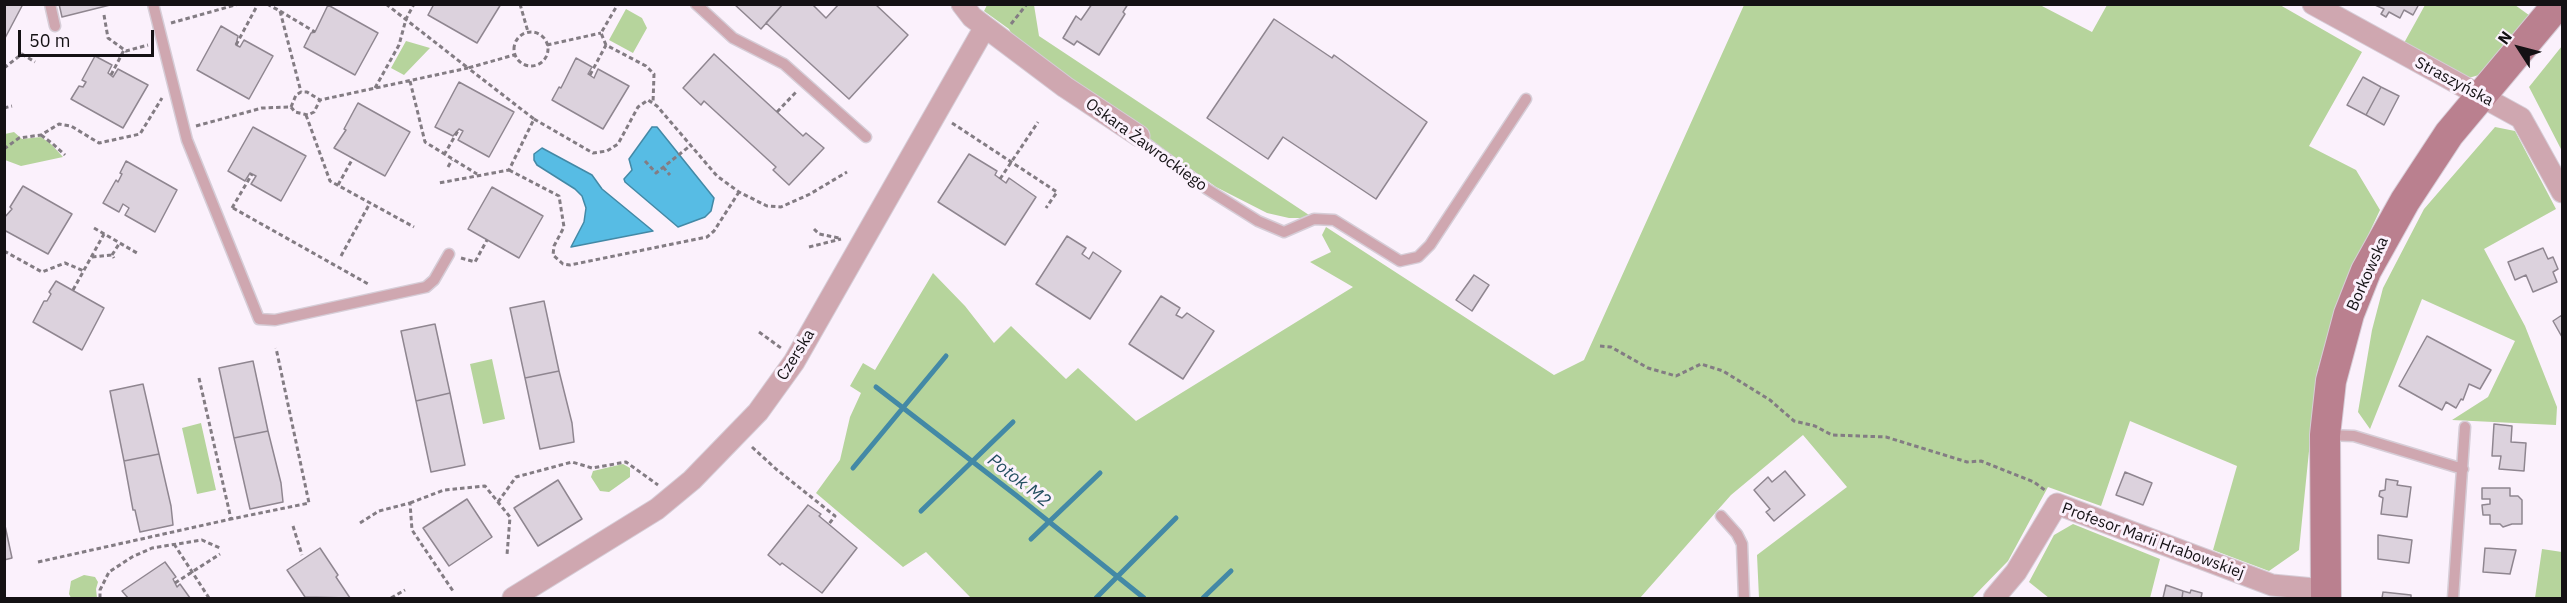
<!DOCTYPE html>
<meta charset="utf-8">
<style>
body{margin:0}
#map{position:relative;width:2567px;height:603px;overflow:hidden;background:#fbf1fc;font-family:"IBM Plex Sans",sans-serif}
canvas{display:block}
.frame{position:absolute;inset:0;border:6px solid #141114;pointer-events:none}
.north{position:absolute;left:2489px;top:18px;width:60px;height:60px;-webkit-text-stroke:4px #fbf1fc;paint-order:stroke;rotate:306deg;font-size:16px;font-weight:700;line-height:24px;text-align:center;color:#141114}
.north::after{content:'';display:block;margin:auto;width:21px;height:27px;background:#141114;clip-path:polygon(50% 0,100% 100%,50% 72%,0 100%)}
.scale{position:absolute;left:18px;top:30px;width:136px;height:27px;box-sizing:border-box;border:3px solid #141114;border-top:0;padding-left:8px;font-size:18px;line-height:21px;white-space:nowrap;color:#141114;-webkit-text-stroke:4px #fbf1fc;paint-order:stroke}
</style>
<div id="map">
<canvas width="2567" height="603"></canvas>
<div class="frame"></div>
<div class="north">N</div>
<div class="scale">50 m</div>
</div>
<script>
const ctx = document.querySelector('canvas').getContext('2d');
ctx.lineJoin = 'round';
function fill(path, color) { ctx.fillStyle = color; ctx.fill(path, 'evenodd'); }
const toPath = rows => new Path2D(rows.map(r => 'M' + r).join(''));
function trace(path, color, width, dash) { ctx.strokeStyle = color; ctx.lineWidth = width; ctx.lineCap = dash ? 'butt' : 'round'; ctx.setLineDash(dash || []); ctx.stroke(path); }
function label(font, color, halo, rows, align = 'center') {
  ctx.font = font + ' "IBM Plex Sans",sans-serif'; ctx.lineWidth = 6; ctx.setLineDash([]); ctx.textBaseline = 'middle'; ctx.strokeStyle = halo; ctx.fillStyle = color; for (const [text, x, y, turn = 0] of rows) {
    ctx.save(); ctx.translate(x, y); ctx.rotate((+turn || 0) * Math.PI / 180); ctx.textAlign = isNaN(turn) ? turn : align; if (halo) ctx.strokeText(text, 0, 0); ctx.fillText(text, 0, 0); ctx.restore();
  }
}
const green = toPath([
 [987,5,1034,5,1039,36,1309,215,1306,218,1289,218,1267,213,1216,187,1149,139,1147,130,1078,86,1013,37,1009,29,984,11],
 [1744,5,2040,5,2092,32,2107,5,2280,5,2362,52,2309,146,2356,170,2380,210,2340,295,2317,372,2299,550,2269,571,2213,550,2237,466,2130,421,2101,506,2048,487,2008,561,1972,598,1759,598,1757,555,1847,487,1803,435,1731,495,1640,598,971,598,926,552,903,567,816,493,840,460,850,417,861,393,850,386,863,363,875,370,933,273,965,306,994,343,1011,326,1066,379,1078,368,1136,421,1353,287,1310,262,1331,252,1322,235,1326,227,1554,375,1584,360],
 [2425,5,2515,5,2533,18,2486,73,2465,79,2404,43],
 [626,9,642,18,647,28,633,53,609,40],
 [406,41,430,48,404,75,391,68],
 [2562,46,2562,151,2529,87],
 [2495,127,2515,131,2556,209,2484,249,2525,326,2557,407,2556,425,2452,420,2488,397,2515,341,2422,299,2370,429,2358,412,2372,330,2383,288,2424,209],
 [14,132,22,139,41,137,51,144,63,157,21,166,5,160,5,134],
 [492,359,505,419,483,424,470,364],
 [201,423,216,490,197,494,182,428],
 [623,464,630,468,630,477,609,492,600,491,591,477,593,471],
 [2073,524,2160,559,2150,598,2049,598,2029,582,2054,535],
 [2542,549,2562,552,2562,598,2535,598],
 [84,575,95,577,98,582,96,589,97,598,71,598,69,594,71,581]
]);
const water = toPath([
 [652,127,657,127,714,198,711,211,705,217,678,227,625,182,624,179,632,170,629,159,652,127],
 [542,148,592,175,602,189,653,231,571,247,584,222,586,208,582,196,575,189,537,165,534,160,534,154,542,148]
]);
const stream = toPath([
 [876,387,1017,496,1144,598],
 [853,468,946,356],
 [921,511,1013,422],
 [1031,539,1100,473],
 [1096,598,1176,518],
 [1203,598,1231,571]
]);
const building = toPath([
 [4,4,23,4,4,40,4,4],
 [59,4,114,4,62,17,59,4],
 [434,4,501,4,477,43,428,15,434,4],
 [734,4,783,4,761,29,734,4],
 [783,4,812,4,826,18,839,4,875,4,908,35,849,99,766,23,783,4],
 [1092,4,1128,4,1123,12,1125,14,1099,55,1077,41,1074,45,1063,38,1076,16,1081,20,1092,4],
 [2419,4,2413,15,2404,10,2400,18,2389,12,2386,17,2381,14,2384,9,2375,5,2419,4],
 [328,5,378,33,355,75,304,47,311,33,315,32,328,5],
 [1274,19,1332,58,1334,55,1427,122,1376,199,1283,137,1268,159,1207,118,1274,19],
 [221,26,238,36,236,45,240,47,244,40,273,56,249,99,197,70,221,26],
 [714,54,803,136,806,133,824,148,789,185,773,170,776,167,704,101,701,105,683,88,714,54],
 [95,56,112,65,108,73,113,77,118,69,148,85,123,128,71,99,79,86,83,87,86,82,82,80,95,56],
 [576,58,592,67,588,74,594,78,598,69,629,86,603,129,552,100,559,87,561,88,576,58],
 [2363,77,2381,87,2366,115,2347,105,2363,77],
 [459,82,514,112,489,157,458,140,463,131,459,129,453,136,435,127,459,82],
 [2381,87,2399,96,2384,125,2366,115,2381,87],
 [358,103,410,132,385,176,334,148,346,130,344,129,358,103],
 [253,127,306,156,281,201,251,184,256,176,250,173,245,181,228,171,253,127],
 [969,154,997,171,995,175,1006,183,1009,178,1036,197,1005,245,938,202,969,154],
 [126,161,177,190,155,232,125,215,129,208,123,204,119,212,103,203,116,180,118,182,122,174,120,173,126,161],
 [23,186,72,214,48,254,4,230,4,218,12,209,10,207,23,186],
 [492,187,543,216,519,258,468,229,492,187],
 [1067,236,1086,248,1082,254,1089,259,1093,252,1121,271,1090,319,1036,284,1067,236],
 [2543,248,2548,259,2553,257,2558,269,2553,272,2557,282,2533,292,2526,275,2515,280,2508,262,2543,248],
 [1474,275,1489,285,1472,311,1456,300,1474,275],
 [56,281,104,308,82,350,33,322,44,301,47,301,51,294,49,292,56,281],
 [1161,296,1180,308,1176,315,1182,318,1187,313,1214,331,1183,379,1129,344,1161,296],
 [544,301,559,371,525,378,510,308,544,301],
 [2562,315,2562,337,2553,321,2562,315],
 [435,324,450,393,416,401,401,331,435,324],
 [2427,336,2491,370,2480,389,2469,384,2463,400,2461,399,2456,408,2446,402,2442,410,2399,386,2427,336],
 [253,361,268,431,234,438,219,368,253,361],
 [559,371,572,423,574,442,540,449,525,378,559,371],
 [143,384,159,454,124,461,110,391,143,384],
 [450,393,465,465,431,472,416,401,450,393],
 [2494,424,2512,426,2511,442,2526,443,2524,471,2499,469,2501,456,2492,456,2494,424],
 [268,431,281,483,283,502,250,509,234,438,268,431],
 [159,454,171,506,173,525,140,532,135,510,133,510,124,461,159,454],
 [1785,471,1805,495,1774,521,1766,512,1770,509,1754,490,1768,477,1772,482,1785,471],
 [2125,472,2152,483,2143,505,2116,495,2125,472],
 [2386,479,2398,481,2397,485,2411,487,2407,517,2381,514,2383,498,2379,496,2380,491,2385,490,2386,479],
 [558,480,582,519,538,546,514,508,558,480],
 [2482,488,2510,488,2510,496,2518,496,2522,500,2522,524,2512,524,2503,527,2500,524,2490,524,2490,515,2483,515,2482,505,2490,504,2490,499,2482,499,2482,488],
 [467,499,492,537,449,566,423,528,467,499],
 [808,505,821,514,819,516,857,548,822,593,782,563,780,565,768,555,808,505],
 [4,521,12,558,4,560,4,521],
 [2378,535,2412,540,2409,563,2378,559,2378,535],
 [320,548,338,575,336,577,350,598,305,597,287,570,320,548],
 [2485,548,2516,550,2510,574,2483,572,2485,548],
 [165,562,176,577,173,579,177,587,180,584,190,598,128,598,122,591,165,562],
 [2166,585,2183,591,2182,598,2163,598,2166,585],
 [2191,590,2202,593,2201,598,2182,598,2183,591,2190,593,2191,590],
 [2383,592,2411,595,2411,598,2382,598,2383,592]
]);
const path = toPath([
 [267,4,280,11,301,92],
 [386,4,468,68,514,55],
 [520,4,528,32],
 [280,11,315,32],
 [104,15,108,38,126,51,148,45],
 [171,23,239,4],
 [1011,24,1027,4],
 '514 49a17 17 0 1 1 34 0a17 17 0 1 1-34 0Z',
 [236,45,258,4],
 [547,45,601,33],
 [606,45,601,33,618,4],
 [4,68,22,54,35,62],
 [111,75,124,50],
 [590,75,606,45,646,66,654,74,653,103],
 [410,81,425,142,477,174],
 [375,88,399,45,406,19,414,4],
 [291,107,296,95,301,92,307,92,320,100,468,68,534,119,509,170,439,183],
 [291,107,295,112,308,115,314,112,320,100],
 [4,108,12,106],
 [777,112,797,91],
 [306,115,330,181,414,227],
 [534,119,593,153,607,151,618,144,638,107,648,100,657,106,717,176,739,192,767,206,781,207,810,194,847,172],
 [952,123,1057,192,1046,208],
 [196,126,262,108,291,107],
 [41,135,53,144,65,155],
 [4,149,19,138,41,135,59,124,71,126,99,143,140,134,162,98],
 [444,155,459,129],
 [645,161,656,173,691,145],
 [448,167,452,160],
 [663,167,670,175],
 [509,170,559,196,564,227,554,246,553,255,563,264,570,265,707,237,714,231,739,192],
 [1000,179,1038,122],
 [338,185,353,158],
 [232,208,252,174],
 [233,208,370,285],
 [94,228,137,253],
 [814,229,819,234,839,238],
 [809,247,841,239],
 [4,251,42,272,65,263,84,271],
 [112,255,119,244],
 [341,256,370,203],
 [92,257,112,255,114,258],
 [461,258,475,262,487,240],
 [73,290,104,234],
 [759,332,781,348],
 [1600,346,1611,347,1648,368,1676,376,1701,364,1723,371,1770,400,1794,421,1815,426,1832,435,1886,437,1967,462,1981,461,2034,482,2046,491],
 [199,378,231,519,309,503,276,348],
 [752,447,776,469,835,516,829,524],
 [498,502,516,477,572,462,592,468,626,462,658,485],
 [410,503,444,490,485,486,510,517,507,555],
 [360,523,379,511,410,503,412,530,453,591],
 [293,526,302,555],
 [174,544,209,598],
 [38,562,231,519],
 [175,583,220,554],
 [100,598,100,590,109,572,132,557,152,548,202,540,220,548],
 [391,598,405,590]
]);
const lane = toPath([
 [50,4,55,26],
 [153,4,187,140,259,319,275,320,426,287,434,280,449,254],
 [696,4,733,38,784,64,866,137],
 [1139,136,1144,142,1207,189,1258,221,1284,232,1314,219,1334,220,1400,261,1418,257,1430,245,1526,99],
 [2327,435,2354,436,2463,469],
 [1721,516,1737,534,1742,544,1744,598],
 [2453,598,2465,427]
]);
const street = toPath([
 [962,4,972,17,1065,87,1139,136],
 [2313,4,2521,118,2562,192],
 [513,598,657,509,692,480,758,412,794,362,985,27],
 [1994,598,2016,572,2057,504,2272,585,2325,590]
]);
const secondary = toPath([
 [2326,598,2325,435,2331,381,2349,314,2366,271,2405,201,2449,134,2558,4]
]);
const streetNames = [
 ["Straszyńska",2454,82,28],
 ["Oskara Żawrockiego",1146,145,36],
 ["Borkowska",2368,274,-66],
 ["Czerska",796,355,-58],
 ["Profesor Marii Hrabowskiej",2153,541,20]
];
const waterNames = [
 ["Potok M2",1019,481,38]
];
fill(green, '#b6d49c');
fill(water, '#57bce4');
trace(water, '#4389a6', 1.5);
trace(stream, '#4389a6', 5);
fill(building, '#dcd2dd');
trace(building, '#8f8690', 1.5);
trace(lane, '#d6cdd7', 13);
trace(street, '#d6cdd7', 23);
trace(secondary, '#d6cdd7', 32);
trace(path, '#837c83', 3, [4.5, 3]);
trace(lane, '#cfa7b0', 10);
trace(street, '#cfa7b0', 21);
trace(secondary, '#ba808f', 30);
label('16px', '#141114', '#fbf1fc', streetNames);
label('italic 18px', '#244f60', '#fbf1fc', waterNames);
</script>
